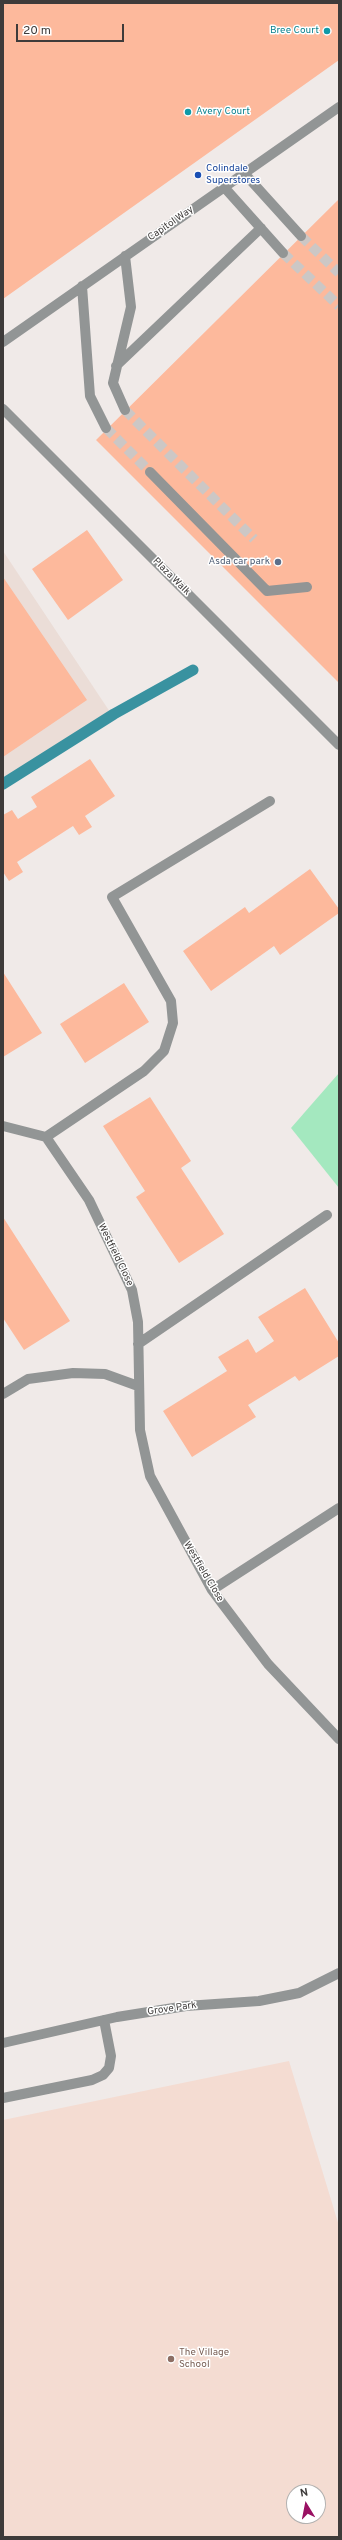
<!DOCTYPE html>
<style>
body{margin:0}
#map{position:relative;width:342px;height:2540px;overflow:hidden;background:#f0eae8;font-family:Overpass,sans-serif}
canvas{display:block}
.frame{position:absolute;inset:0;border:4px solid #3e3b3a;pointer-events:none}
.north{position:absolute;left:286px;top:2484px;width:40px;height:40px;box-sizing:border-box;background:#fff;border:1px solid #b2b1b0;border-radius:50%;rotate:350deg;font-size:11px;font-weight:700;line-height:16px;text-align:center;color:#3e3b3a}
.north::after{content:'';display:block;margin:auto;width:14px;height:18px;background:#9a1163;clip-path:polygon(50% 0,100% 100%,50% 72%,0 100%)}
.scale{position:absolute;left:16px;top:24px;width:108px;height:18px;box-sizing:border-box;border:2px solid #3e3b3a;border-top:0;padding-left:5px;font-size:12px;line-height:14px;white-space:nowrap;color:#3e3b3a;-webkit-text-stroke:3px #fff;paint-order:stroke}
</style>
<div id="map">
<canvas width="342" height="2540"></canvas>
<div class="frame"></div>
<div class="north">N</div>
<div class="scale">20 m</div>
</div>
<script>
const ctx = document.querySelector('canvas').getContext('2d');
ctx.lineJoin = 'round';
function fill(path, color) { ctx.fillStyle = color; ctx.fill(path, 'evenodd'); }
const toPath = rows => new Path2D(rows.map(r => 'M' + r).join(''));
function trace(path, color, width, dash) { ctx.strokeStyle = color; ctx.lineWidth = width; ctx.lineCap = dash ? 'butt' : 'round'; ctx.setLineDash(dash || []); ctx.stroke(path); }
function label(font, color, halo, rows, align = 'center') {
  ctx.font = font + ' Overpass,sans-serif'; ctx.lineWidth = 3; ctx.setLineDash([]); ctx.textBaseline = 'middle'; ctx.strokeStyle = halo; ctx.fillStyle = color; for (const [text, x, y, turn = 0] of rows) {
    ctx.save(); ctx.translate(x, y); ctx.rotate((+turn || 0) * Math.PI / 180); ctx.textAlign = isNaN(turn) ? turn : align; if (halo) ctx.strokeText(text, 0, 0); ctx.fillText(text, 0, 0); ctx.restore();
  }
}
const built = toPath([
 [3,551,112,715,3,788]
]);
const education = toPath([
 [289,2061,339,2226,339,2537,3,2537,3,2120],
 [294,2492,318,2492,318,2516,294,2516]
]);
const green = toPath([
 [339,1073,339,1188,291,1128]
]);
const stream = toPath([
 [3,784,114,714,193,670]
]);
const building = toPath([
 [3,3,339,3,339,60,3,299],
 [339,199,339,683,96,440],
 [87,530,123,580,68,620,32,569],
 [3,577,87,700,3,757],
 [90,759,115,796,85,816,92,827,79,835,73,826,17,862,23,872,9,881,3,872,3,815,12,810,18,819,37,807,31,797],
 [310,869,339,909,339,913,280,955,274,946,211,991,183,951,245,907,249,913],
 [3,972,42,1033,3,1057],
 [124,983,149,1022,85,1063,60,1024],
 [150,1097,191,1161,181,1168,224,1234,179,1263,136,1197,145,1191,103,1126],
 [3,1217,70,1321,24,1350,3,1318],
 [305,1288,339,1343,339,1356,299,1381,295,1376,248,1405,256,1417,192,1457,163,1411,227,1371,218,1357,248,1339,256,1353,274,1341,258,1317]
]);
const minorTunnel = toPath([
 [301,236,339,273],
 [283,253,339,306],
 [125,410,254,539],
 [106,428,150,472]
]);
const minor = toPath([
 [244,173,301,236],
 [224,187,283,253],
 [125,256,131,307,113,383,125,410],
 [82,286,90,396,106,428],
 [3,342,339,107],
 [116,366,261,228],
 [3,409,339,745],
 [150,472,267,591,307,587],
 [270,801,112,897,171,1001,173,1023,164,1051,144,1071,46,1137,89,1200,132,1290,138,1322,140,1430,150,1476,212,1590,268,1664,339,1739],
 [3,1126,46,1137],
 [138,1344,327,1215],
 [3,1394,28,1379,73,1373,105,1374,138,1386],
 [212,1590,339,1508],
 [3,2043,117,2017,186,2006,259,2001,299,1993,339,1973],
 [3,2098,92,2080,103,2075,109,2068,111,2056,104,2020]
]);
const markers = [
 [327,31,4,"#0f9aa8"],
 [188,112,4,"#0f9aa8"],
 [198,175,4,"#1a4fb4"],
 [278,562,4,"#5c6f8a"],
 [171,2359,4,"#8d6e63"]
];
const cultureNames = [
 ["Bree Court",319,31],
 ["Avery Court",196,112,"left"]
];
const transitNames = [
 ["Colindale",206,169],
 ["Superstores",206,181]
];
const streetNames = [
 ["Capitol Way",171,224,-35],
 ["Plaza Walk",171,577,45],
 ["Westfield Close",115,1255,64],
 ["Westfield Close",203,1572,59],
 ["Grove Park",172,2009,-8]
];
const serviceNames = [
 ["Asda car park",270,562]
];
const educationNames = [
 ["The Village",179,2353],
 ["School",179,2365]
];
fill(built, '#ebddd7');
fill(education, '#f4dcd2');
fill(green, '#a4e8bf');
trace(stream, '#3992a0', 11);
fill(building, '#fdb99c');
trace(minorTunnel, '#ccc7c5', 10, [10, 5]);
trace(minor, '#929595', 10);
for (const [x, y, r, color] of markers) { const dot = new Path2D(); dot.arc(x, y, r, 0, 2 * Math.PI); ctx.fillStyle = color; ctx.fill(dot); trace(dot, '#fff', 1.5); }
label('10px', '#0d838f', '#fff', cultureNames, 'right');
label('10px', '#164399', '#fff', transitNames, 'left');
label('10px', '#3e3b3a', '#fff', streetNames);
label('10px', '#4e5e75', '#fff', serviceNames, 'right');
label('10px', '#785e54', '#fff', educationNames, 'left');
</script>
